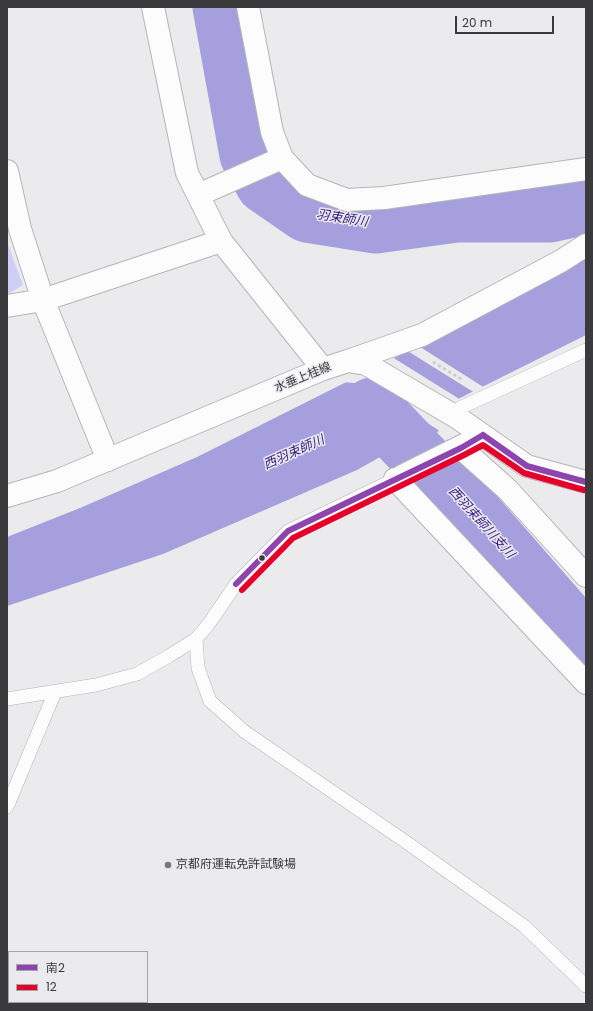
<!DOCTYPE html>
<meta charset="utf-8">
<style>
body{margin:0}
#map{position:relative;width:593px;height:1011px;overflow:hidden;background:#ebebee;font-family:Poppins,"Noto Sans JP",sans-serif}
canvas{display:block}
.frame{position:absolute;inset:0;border:8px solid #3a3a3c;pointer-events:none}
.legend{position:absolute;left:8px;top:951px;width:140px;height:52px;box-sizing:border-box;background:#eaeaef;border:1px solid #a4a4a7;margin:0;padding:5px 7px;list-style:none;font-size:12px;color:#3a3a3c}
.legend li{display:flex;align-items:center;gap:8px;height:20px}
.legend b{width:20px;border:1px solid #a4a4a7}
.scale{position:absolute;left:455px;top:16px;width:99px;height:18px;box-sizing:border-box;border:2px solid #3a3a3c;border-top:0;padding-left:5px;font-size:12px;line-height:14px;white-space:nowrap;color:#3a3a3c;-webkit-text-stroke:3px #eaeaef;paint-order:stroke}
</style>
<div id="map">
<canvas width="593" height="1011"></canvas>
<div class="frame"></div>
<ul class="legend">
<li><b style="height:5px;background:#8e44ad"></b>南2</li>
<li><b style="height:5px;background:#e4002b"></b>12</li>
</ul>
<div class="scale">20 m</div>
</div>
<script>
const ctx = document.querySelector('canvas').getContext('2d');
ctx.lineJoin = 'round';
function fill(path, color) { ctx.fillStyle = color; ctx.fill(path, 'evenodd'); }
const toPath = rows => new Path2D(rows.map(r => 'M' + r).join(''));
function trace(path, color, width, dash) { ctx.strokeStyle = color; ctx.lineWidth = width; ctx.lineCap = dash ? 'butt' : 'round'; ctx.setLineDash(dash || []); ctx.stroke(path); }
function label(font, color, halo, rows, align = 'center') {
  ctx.font = font + ' Poppins,"Noto Sans JP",sans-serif'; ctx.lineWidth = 3; ctx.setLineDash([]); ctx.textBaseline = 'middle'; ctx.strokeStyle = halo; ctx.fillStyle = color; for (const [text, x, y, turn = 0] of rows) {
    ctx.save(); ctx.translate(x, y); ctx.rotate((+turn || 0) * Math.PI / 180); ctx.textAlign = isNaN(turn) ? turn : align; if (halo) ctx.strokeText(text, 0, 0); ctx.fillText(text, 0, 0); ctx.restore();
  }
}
const green = toPath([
 [7,242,23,285,10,293,7,293]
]);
const water = toPath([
 [586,183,586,221,552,225,545,187],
 [586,258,586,335,458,399,434,438,404,450,534,596,531,604,441,509,382,456,357,470,163,554,7,606,7,537,80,508,197,457,426,342]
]);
const pier = toPath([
 [417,345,485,388,475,393,406,350],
 [392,357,461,400,440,431,365,384,342,382]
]);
const river = toPath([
 [222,7,249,155,265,184,307,213,376,224,456,213,550,213,586,205],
 [372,407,472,512,586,643]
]);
const path = toPath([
 [433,362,463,380]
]);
const service = toPath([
 [449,413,586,350],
 [401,477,395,479,288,531,236,584,208,625,196,639,198,668,210,701,245,732,406,842,524,926,586,986],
 [7,699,96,685,137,674,169,656,196,639],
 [7,807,55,692]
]);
const minor = toPath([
 [153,7,187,173,221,241,323,369],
 [248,7,272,132,282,158,307,185,347,200,384,198,586,169],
 [7,171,20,229,43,300,108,460],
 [198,195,282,158],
 [7,306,43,300,221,241],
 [348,361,422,335,561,261,586,245],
 [461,448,508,490,586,576],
 [402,476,474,440],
 [395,479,586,683]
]);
const secondary = toPath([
 [7,496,57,481,323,369,348,361,366,364,458,418,527,466,586,482]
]);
const bus1 = toPath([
 [483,435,527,466,586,482],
 [236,584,288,531,461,448,483,435]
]);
const bus2 = toPath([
 [242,590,293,538,464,455,483,445,524,473,584,490]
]);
const markers = [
 [262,558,3.5,"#3a3a3c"],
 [168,865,4,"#78787a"]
];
const streetNames = [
 ["水垂上桂線",303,378,-22]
];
const poiNames = [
 ["京都府運転免許試験場",176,865]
];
const waterNames = [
 ["羽束師川",342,219,9],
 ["西羽束師川",294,453,-24],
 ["西羽束師川支川",481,523,48]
];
fill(green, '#d1cef4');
fill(water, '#a69fde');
fill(pier, '#ebebee');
trace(river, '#a69fde', 59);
trace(service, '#b5b5b7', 14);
trace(minor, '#b5b5b7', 24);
trace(secondary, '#b5b5b7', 24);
trace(path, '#cacacc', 2.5, [3, 3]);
trace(service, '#fcfcfc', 13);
trace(minor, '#fcfcfc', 22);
trace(secondary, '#fcfcfc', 22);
trace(bus1, '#8e44ad', 6);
trace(bus2, '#e4002b', 6);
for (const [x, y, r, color] of markers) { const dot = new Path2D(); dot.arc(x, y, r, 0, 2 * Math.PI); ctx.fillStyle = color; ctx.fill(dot); trace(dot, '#eaeaef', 1.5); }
label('12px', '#3a3a3c', '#eaeaef', streetNames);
label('12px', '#3a3a3c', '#eaeaef', poiNames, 'left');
label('italic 13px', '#371b83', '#eaeaef', waterNames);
</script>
